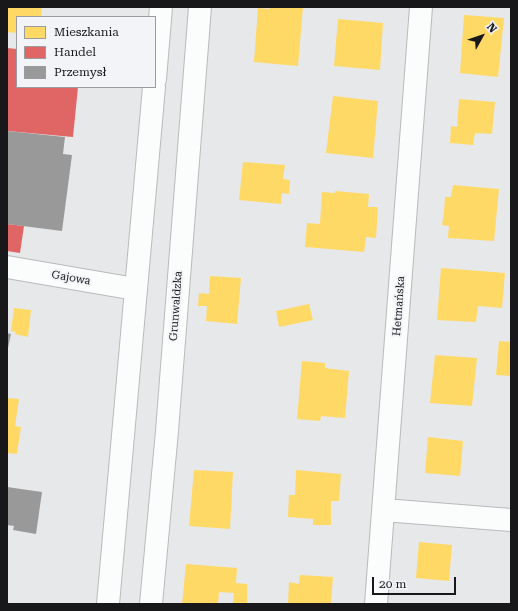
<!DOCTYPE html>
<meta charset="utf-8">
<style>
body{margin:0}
#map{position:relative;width:518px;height:611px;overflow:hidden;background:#e6e8ea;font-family:"Roboto Serif",serif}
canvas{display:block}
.frame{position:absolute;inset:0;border:8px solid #18181a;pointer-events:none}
.legend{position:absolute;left:16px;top:16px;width:140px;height:72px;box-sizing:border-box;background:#f2f4f8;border:1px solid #9b9c9f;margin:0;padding:5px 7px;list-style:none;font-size:12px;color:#18181a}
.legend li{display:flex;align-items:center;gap:8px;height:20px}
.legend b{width:20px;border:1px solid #9b9c9f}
.north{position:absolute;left:462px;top:16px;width:40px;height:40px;-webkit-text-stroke:3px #f2f4f8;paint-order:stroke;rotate:50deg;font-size:11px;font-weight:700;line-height:16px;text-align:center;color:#18181a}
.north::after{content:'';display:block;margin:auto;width:14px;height:18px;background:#18181a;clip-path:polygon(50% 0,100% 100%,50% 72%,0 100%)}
.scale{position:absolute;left:372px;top:577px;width:84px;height:18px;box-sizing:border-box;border:2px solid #18181a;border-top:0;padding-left:5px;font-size:12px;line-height:14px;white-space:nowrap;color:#18181a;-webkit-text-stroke:3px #f2f4f8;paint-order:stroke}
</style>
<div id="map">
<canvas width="518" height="611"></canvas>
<div class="frame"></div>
<ul class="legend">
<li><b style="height:11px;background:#ffd966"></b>Mieszkania</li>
<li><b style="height:11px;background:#e06666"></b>Handel</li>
<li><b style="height:11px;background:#999"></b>Przemysł</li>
</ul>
<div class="north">N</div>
<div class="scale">20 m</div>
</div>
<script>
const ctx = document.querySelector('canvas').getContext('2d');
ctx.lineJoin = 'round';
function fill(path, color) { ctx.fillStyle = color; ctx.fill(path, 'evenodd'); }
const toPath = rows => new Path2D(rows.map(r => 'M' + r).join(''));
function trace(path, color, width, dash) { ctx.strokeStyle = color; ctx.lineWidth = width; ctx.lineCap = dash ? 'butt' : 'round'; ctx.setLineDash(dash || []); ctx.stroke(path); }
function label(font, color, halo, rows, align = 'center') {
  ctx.font = font + ' "Roboto Serif",serif'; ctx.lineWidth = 4; ctx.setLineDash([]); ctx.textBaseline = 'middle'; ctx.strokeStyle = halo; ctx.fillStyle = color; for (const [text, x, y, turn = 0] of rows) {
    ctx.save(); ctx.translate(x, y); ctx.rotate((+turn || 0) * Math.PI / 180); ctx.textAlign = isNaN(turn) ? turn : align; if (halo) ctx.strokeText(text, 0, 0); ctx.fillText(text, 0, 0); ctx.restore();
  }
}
const homes = toPath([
 [7,7,42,7,41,17,17,17,17,33,7,32],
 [270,7,303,7,298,66,254,62,258,8,269,9],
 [464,15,504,18,498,77,460,73],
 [338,19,383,23,380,70,334,66],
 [333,96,378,101,373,158,326,153],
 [459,99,495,102,492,134,475,133,473,145,450,143,451,126,457,127],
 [243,162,285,165,283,179,290,180,289,194,282,193,281,204,239,200],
 [453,185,499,189,494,241,448,238,449,226,442,225,444,212,445,197,451,197],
 [335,191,369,194,368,207,378,207,376,238,366,237,364,252,305,247,307,223,320,224,322,192,335,193],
 [441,268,505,273,502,308,478,306,476,322,437,320],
 [210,276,241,278,237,324,206,321,207,306,198,306,199,293,209,294],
 [309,304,313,320,279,327,276,311],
 [14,308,31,310,28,337,15,334,16,332,11,331],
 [499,341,511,342,511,376,496,375],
 [435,355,477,358,472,406,430,403],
 [302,361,325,363,325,368,349,371,345,418,321,416,320,421,297,419],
 [7,398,19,399,15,426,21,427,17,454,7,453],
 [428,437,463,441,460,476,425,473],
 [194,470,233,472,230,529,189,526],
 [296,470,341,474,339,501,331,501,331,525,313,525,313,519,288,517,289,495,295,495],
 [419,542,452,545,449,581,416,578],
 [186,564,237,568,236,583,247,584,247,604,233,604,234,593,219,592,218,604,182,604],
 [300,575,333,577,331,604,288,604,289,582,299,584]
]);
const shops = toPath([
 [7,48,17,49,17,87,78,87,73,137,7,131],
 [7,224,24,226,20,253,7,251]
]);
const industry = toPath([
 [7,131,65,137,63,154,72,155,62,231,7,224],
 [7,333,11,334,8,348,7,348],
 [7,487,42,492,36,534,13,530,14,526,7,525]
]);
const minor = toPath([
 [7,267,135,289],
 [384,510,511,520],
 [376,604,421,7]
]);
const major = toPath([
 [155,79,161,7],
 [108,604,154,87],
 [151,604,167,431,200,7]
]);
const streetNames = [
 ["Gajowa",71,278,10],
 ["Grunwaldzka",176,306,-86],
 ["Hetmańska",399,306,-86]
];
fill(homes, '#ffd966');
fill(shops, '#e06666');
fill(industry, '#999');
trace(minor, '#b9babb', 24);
trace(major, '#b9babb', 24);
trace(minor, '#fbfcfc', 22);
trace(major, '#fbfcfc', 22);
label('11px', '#18181a', '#f2f4f8', streetNames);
</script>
